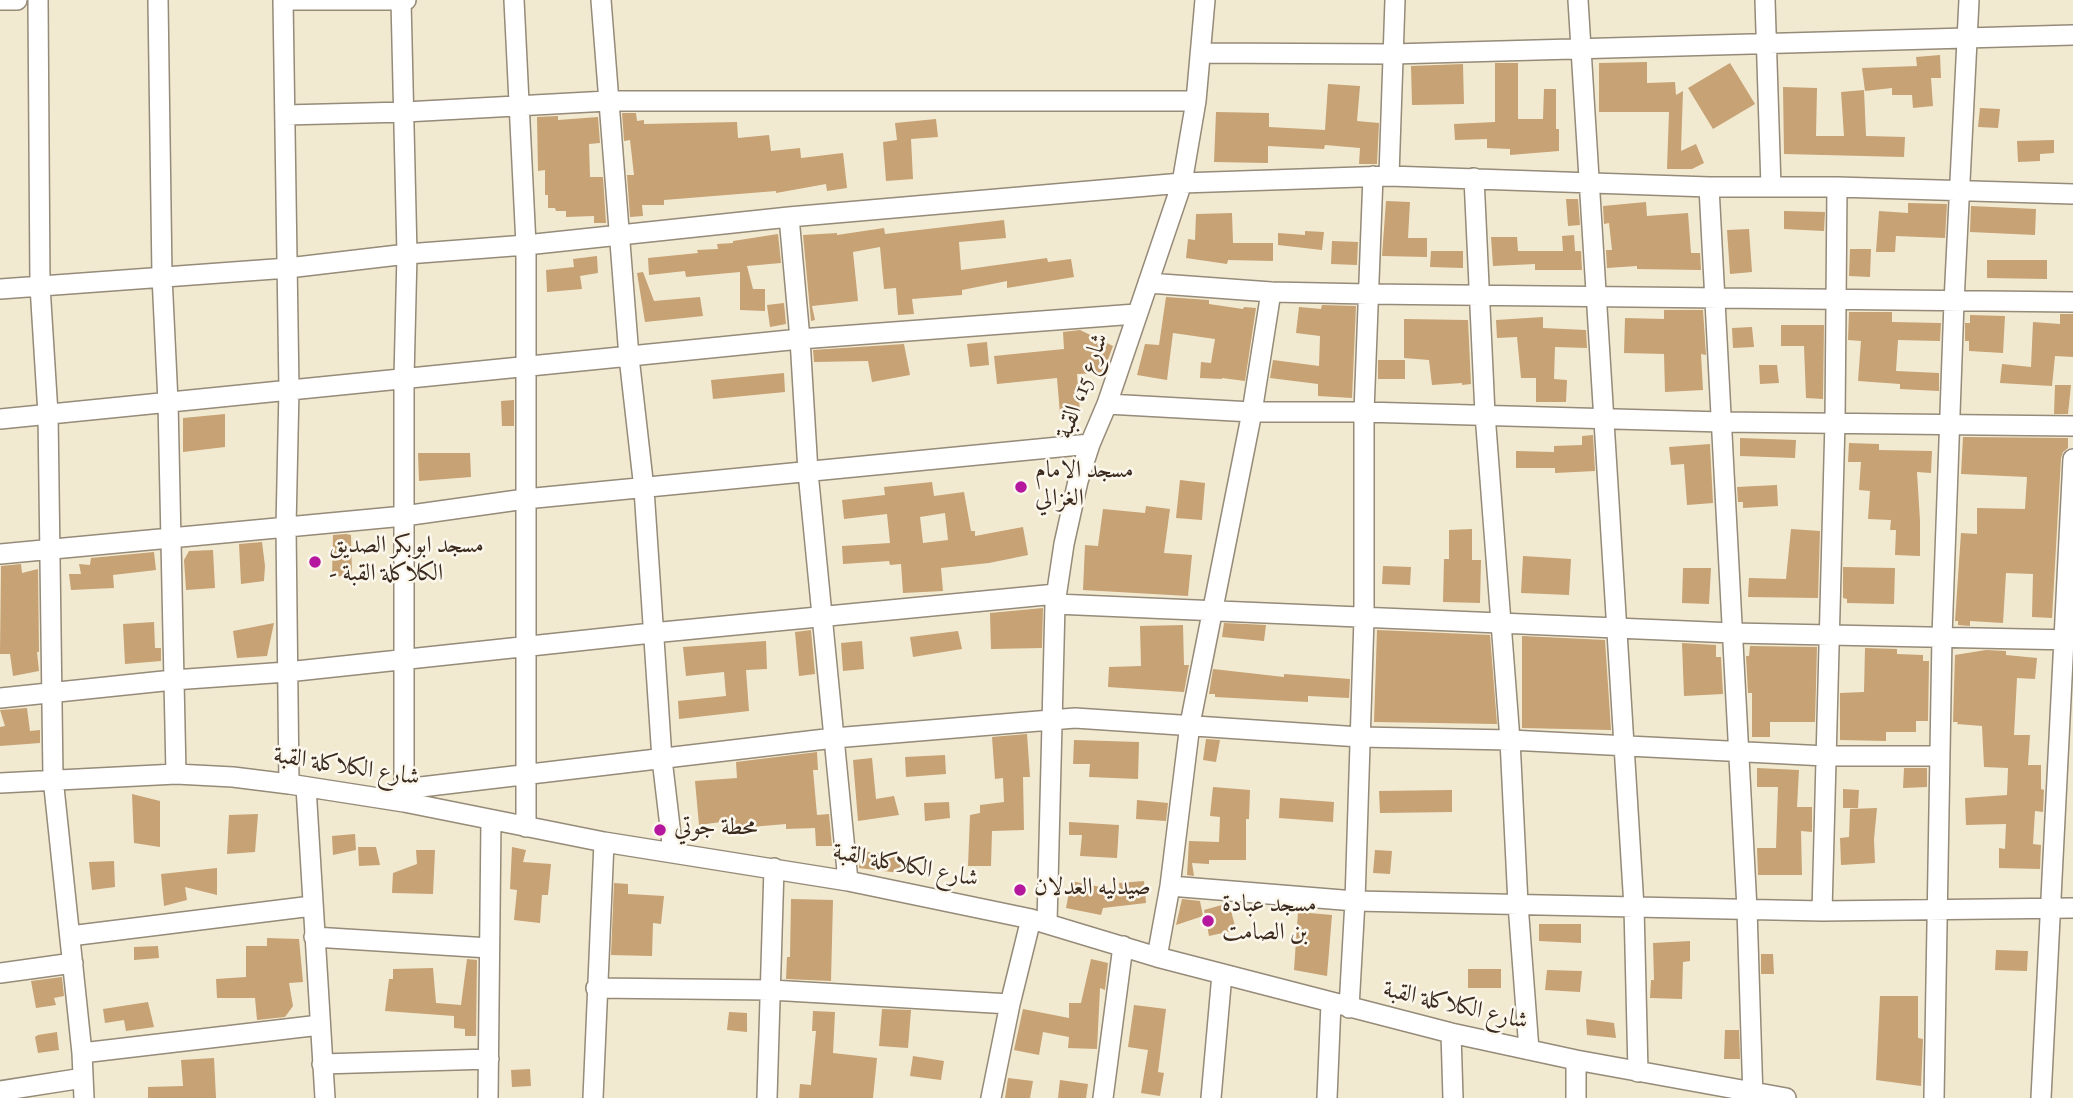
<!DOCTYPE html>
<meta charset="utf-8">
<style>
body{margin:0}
canvas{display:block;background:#f2e9d1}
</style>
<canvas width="2073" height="1098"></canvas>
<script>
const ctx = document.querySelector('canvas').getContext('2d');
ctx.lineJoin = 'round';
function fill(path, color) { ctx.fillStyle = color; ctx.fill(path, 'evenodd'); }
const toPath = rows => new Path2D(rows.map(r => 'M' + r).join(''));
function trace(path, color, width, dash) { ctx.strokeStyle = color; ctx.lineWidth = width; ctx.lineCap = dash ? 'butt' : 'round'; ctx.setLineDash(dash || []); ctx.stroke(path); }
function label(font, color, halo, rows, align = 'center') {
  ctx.font = font + ' "Sorts Mill Goudy",Amiri,serif'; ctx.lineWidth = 5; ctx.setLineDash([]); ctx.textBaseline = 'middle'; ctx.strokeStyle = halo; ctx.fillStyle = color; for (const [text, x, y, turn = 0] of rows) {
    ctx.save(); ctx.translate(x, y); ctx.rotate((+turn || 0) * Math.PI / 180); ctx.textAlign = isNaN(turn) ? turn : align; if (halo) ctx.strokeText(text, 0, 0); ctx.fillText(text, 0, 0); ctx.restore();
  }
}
const building = toPath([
 [1940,55,1941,78,1931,78,1933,106,1913,108,1912,95,1892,95,1892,88,1865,91,1862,68,1917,66,1916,57],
 [1647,62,1647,83,1675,82,1676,95,1683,91,1681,151,1696,144,1704,163,1692,169,1667,169,1669,112,1599,112,1599,63],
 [1495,63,1518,63,1518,119,1543,119,1544,89,1556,89,1556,129,1559,129,1559,151,1510,155,1510,149,1487,148,1487,139,1455,140,1454,124,1495,122],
 [1730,63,1755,104,1713,129,1688,88],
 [1463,64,1464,104,1412,105,1411,66],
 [1328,84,1360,86,1357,121,1379,123,1377,164,1359,164,1360,148,1325,145,1324,149,1268,146,1268,163,1214,162,1216,112,1269,113,1269,127,1325,130],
 [1783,87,1817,88,1816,136,1844,136,1841,92,1864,90,1866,136,1905,137,1904,157,1784,154],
 [1980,108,2000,109,1998,128,1978,127],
 [622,113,636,113,637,121,644,120,644,124,737,122,738,138,769,135,771,151,800,148,801,158,843,153,847,188,827,191,826,184,776,193,776,191,664,200,664,205,642,205,643,216,630,217,627,175,634,175,630,140,624,141],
 [558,116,558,120,598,117,600,143,589,144,590,177,603,177,606,223,594,223,594,216,566,217,566,211,556,211,555,208,548,208,548,195,545,195,545,170,538,171,537,117],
 [936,119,938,137,911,139,913,179,886,181,883,142,897,140,895,123],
 [2054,140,2054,153,2040,154,2040,161,2018,162,2017,141],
 [1566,199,1578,199,1580,225,1568,226],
 [1386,201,1410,202,1408,238,1427,238,1427,257,1382,256],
 [1646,202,1647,216,1688,213,1691,253,1700,253,1701,270,1637,269,1637,266,1607,268,1606,250,1612,250,1609,223,1604,224,1603,206],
 [1908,203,1947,204,1945,238,1896,236,1895,252,1876,252,1879,211,1908,213],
 [1971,206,2036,209,2035,235,1970,232],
 [1784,211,1825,212,1824,231,1784,229],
 [1232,213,1233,243,1273,243,1273,261,1228,260,1227,264,1186,258,1188,239,1195,240,1196,214],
 [1004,220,1006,238,959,242,961,270,1047,258,1048,262,1071,259,1074,277,1007,288,1007,281,962,290,962,295,912,299,914,314,898,315,896,288,884,289,880,247,853,252,858,301,812,306,815,320,811,321,803,235,837,233,837,235,884,228,885,234],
 [1749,229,1752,272,1730,274,1727,230],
 [1305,231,1324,232,1322,250,1278,245,1278,233,1305,235],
 [778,234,781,263,747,266,753,289,765,289,765,311,740,310,740,272,686,277,685,271,649,275,648,258,698,253,697,250,718,249,717,244,733,243,733,241],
 [1574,235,1575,251,1581,251,1582,270,1535,270,1535,264,1493,266,1491,237,1517,237,1518,251,1563,251,1562,236],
 [1332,241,1358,242,1357,265,1331,264],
 [1850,249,1871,249,1870,277,1849,276],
 [1431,251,1463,251,1463,268,1430,267],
 [597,256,598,273,580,276,582,289,547,292,546,270,574,267,573,259],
 [1987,260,2047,260,2047,279,1987,278],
 [643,272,654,301,700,297,703,316,645,322,637,273],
 [1166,297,1209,300,1209,304,1243,309,1244,307,1256,308,1245,381,1222,378,1222,379,1200,378,1201,362,1211,363,1215,339,1173,333,1167,380,1137,375,1145,344,1159,345],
 [784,303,786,324,770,327,767,305],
 [1322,305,1356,306,1352,398,1318,396,1318,384,1270,378,1273,360,1319,366,1320,336,1296,333,1299,307,1321,309],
 [1664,310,1703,310,1706,355,1701,354,1703,390,1665,392,1664,354,1624,353,1625,318,1664,319],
 [1849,312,1892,312,1892,322,1941,323,1940,341,1898,340,1896,371,1939,373,1939,391,1900,389,1900,384,1858,381,1861,341,1848,340],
 [2060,314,2073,314,2073,357,2055,356,2052,386,2000,383,2002,364,2031,367,2033,322,2060,324],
 [1970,315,2005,316,2003,353,1969,351,1969,341,1965,341,1965,323,1970,323],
 [1543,317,1543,328,1586,330,1587,348,1555,347,1554,379,1567,380,1566,402,1536,402,1536,378,1521,378,1517,337,1497,338,1496,320],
 [1404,319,1468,320,1471,384,1462,385,1462,383,1432,385,1429,360,1404,358],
 [1781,325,1824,325,1823,399,1806,398,1804,346,1781,346],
 [1752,327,1754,347,1733,348,1732,328],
 [1080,330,1113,346,1103,373,1077,374,1080,412,1060,414,1057,378,997,384,994,356,1064,349,1063,332],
 [987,342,989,365,970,367,967,344],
 [904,344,910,375,872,382,868,361,814,362,813,350],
 [1378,360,1405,360,1405,379,1378,379],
 [1759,365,1777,365,1779,383,1760,384],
 [784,373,785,392,713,399,711,380],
 [2055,385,2071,385,2068,414,2054,414],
 [514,400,514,426,502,426,501,401],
 [225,414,225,447,183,452,183,418],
 [1593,435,1595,471,1555,473,1555,468,1516,468,1516,451,1554,452,1554,446,1582,445,1582,436],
 [1963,437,2068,438,2068,448,2063,452,2061,458,2052,618,2032,617,2033,574,2006,573,2003,623,1970,621,1970,626,1958,625,1958,621,1955,621,1961,533,1977,534,1977,508,2025,509,2027,477,1961,474],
 [1740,438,1796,440,1795,458,1740,456],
 [1849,443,1879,444,1879,450,1932,451,1931,473,1917,472,1920,521,1920,556,1895,555,1896,530,1890,530,1891,520,1868,519,1870,491,1859,490,1861,462,1848,462],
 [1710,444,1713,503,1687,505,1684,464,1671,465,1669,447],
 [418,453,470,453,471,477,419,481],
 [1180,480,1205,483,1202,520,1176,518],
 [932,482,934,496,964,492,971,531,975,531,975,536,1023,527,1028,555,989,563,941,568,943,591,903,593,901,564,890,565,889,561,843,564,842,546,890,543,887,514,844,519,842,500,885,495,884,487],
 [945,513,948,540,923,543,920,517],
 [1777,485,1778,506,1743,508,1743,502,1738,502,1737,487],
 [1146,506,1170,509,1164,553,1192,555,1188,596,1083,590,1085,545,1098,546,1103,509,1145,513],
 [1472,529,1472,560,1481,560,1480,603,1443,602,1444,559,1449,559,1449,530],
 [1791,529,1820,531,1818,598,1748,597,1749,578,1786,579],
 [346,534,351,535,352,575,332,577,333,535],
 [262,542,265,566,264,581,241,584,239,544],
 [213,550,215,588,186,590,184,560,189,551],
 [154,552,156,570,113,575,114,588,71,590,69,574,81,574,79,564,90,565,91,558],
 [1523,556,1571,559,1569,595,1521,593],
 [21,564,22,573,38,569,39,652,37,652,39,671,13,676,10,654,0,654,1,566],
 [1383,566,1411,567,1410,585,1382,584],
 [1843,567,1895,568,1894,604,1847,603,1847,599,1843,598],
 [1683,568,1711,568,1709,604,1682,603],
 [1043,608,1042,648,991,649,990,613],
 [154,622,155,648,161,648,161,661,125,664,123,624],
 [274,623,267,656,237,658,233,631],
 [1224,623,1266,625,1264,641,1222,637],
 [1183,625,1184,665,1189,665,1184,692,1108,687,1109,667,1141,666,1140,626],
 [811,630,815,674,799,676,795,632],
 [1377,630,1490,635,1497,724,1374,722],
 [958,631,962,649,913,657,910,637],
 [1522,636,1605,640,1611,730,1522,728],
 [766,641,767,669,746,670,749,711,679,719,678,701,726,696,724,672,686,676,683,647],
 [862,641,864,669,843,671,841,643],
 [1682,643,1716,645,1716,657,1721,657,1723,694,1684,696],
 [1750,646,1817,647,1815,722,1770,722,1770,737,1752,737,1752,693,1748,693,1746,656,1749,656],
 [1865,648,1897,649,1897,654,1923,655,1923,661,1929,661,1928,721,1916,721,1916,732,1886,732,1886,741,1840,740,1840,693,1864,692],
 [1986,650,2006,651,2006,655,2037,658,2035,679,2017,678,2014,735,2030,735,2028,765,2041,765,2041,789,2044,790,2043,812,2035,811,2033,844,2041,845,2040,869,1999,868,1999,848,2005,849,2006,824,1966,825,1965,798,2007,795,2008,768,1984,767,1982,726,1957,724,1958,722,1953,722,1955,655],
 [1213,669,1284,677,1284,674,1350,679,1349,698,1308,696,1308,702,1215,697,1215,694,1209,694],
 [27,708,30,731,40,730,40,743,0,746,0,727,5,726,0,710],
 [1027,734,1030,777,1023,777,1024,830,992,831,991,866,968,866,970,815,980,813,980,805,1004,802,1003,778,995,779,992,737],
 [1206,739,1220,740,1216,762,1203,760],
 [1074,740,1139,742,1138,779,1089,777,1090,764,1073,764],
 [817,752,818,770,813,770,817,815,829,814,832,846,816,846,815,828,786,829,786,824,751,827,725,834,721,822,699,825,695,781,737,778,736,762],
 [945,755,946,774,906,777,905,757],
 [872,758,876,799,894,796,899,815,858,821,853,760],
 [1757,768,1799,770,1797,807,1812,807,1812,832,1801,831,1802,875,1758,875,1757,848,1776,848,1778,787,1757,787],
 [1904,768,1927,768,1927,787,1903,788],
 [1213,787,1250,790,1249,819,1246,819,1246,860,1209,860,1209,864,1192,863,1194,876,1187,875,1189,841,1219,842,1220,817,1210,816],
 [1843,789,1859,790,1858,808,1843,808],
 [1452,790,1452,812,1380,813,1379,791],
 [132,794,160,801,160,847,134,843],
 [1280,798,1334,802,1333,822,1279,818],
 [1137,800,1168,803,1166,821,1136,819],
 [949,802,950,818,925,821,924,803],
 [1877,808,1874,839,1875,863,1841,865,1840,838,1849,837,1850,809],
 [258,814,255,852,227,854,229,815],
 [1069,822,1119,825,1117,858,1080,856,1082,835,1069,835],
 [355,834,356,850,333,855,332,836],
 [358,847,376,847,380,865,359,866],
 [512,847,526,850,523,862,551,864,548,895,542,895,540,923,514,920,517,890,510,889],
 [416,850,435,850,433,894,392,893,393,873,417,864],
 [1375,850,1392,851,1390,874,1373,873],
 [861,851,902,856,900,873,859,868],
 [114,861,115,887,92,890,89,862],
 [217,868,217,895,185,887,187,900,164,906,161,874],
 [1071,881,1120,891,1119,883,1144,881,1146,903,1103,908,1101,915,1066,908],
 [614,883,628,884,628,894,664,896,661,924,653,923,652,956,611,955],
 [791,899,833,900,831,981,786,979,787,957,790,957],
 [1182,899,1200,901,1203,916,1176,925],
 [1229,903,1236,930,1209,936,1204,910],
 [1298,912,1332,915,1327,976,1294,970],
 [1539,924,1581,924,1581,943,1539,941],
 [267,938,299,939,303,982,289,983,293,1006,285,1017,257,1020,255,998,217,998,216,979,246,977,246,946,267,946],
 [1690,941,1690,961,1683,962,1682,999,1650,998,1651,980,1654,980,1653,943],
 [158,946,159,958,134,960,134,947],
 [1996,950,2028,951,2027,971,1995,970],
 [1761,954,1773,954,1774,974,1761,974],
 [467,959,477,960,476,1036,465,1036,465,1029,454,1028,454,1016,385,1011,389,979,393,979,393,969,433,968,436,1003,461,1005],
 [1091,959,1108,963,1105,990,1100,988,1097,1049,1068,1048,1069,1037,1043,1032,1039,1055,1014,1050,1023,1009,1069,1018,1069,1003,1081,1003],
 [1468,969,1501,969,1501,988,1468,988],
 [1547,970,1582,971,1580,992,1545,990],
 [62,977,64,996,54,998,56,1005,36,1008,31,981],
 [1880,996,1918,996,1918,1038,1923,1039,1921,1086,1876,1080],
 [148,1002,154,1027,126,1031,124,1020,105,1023,103,1009],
 [1134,1005,1166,1009,1158,1072,1164,1073,1160,1096,1141,1093,1148,1050,1128,1047],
 [882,1009,911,1010,908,1048,879,1046],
 [813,1011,835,1012,833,1053,877,1058,873,1098,799,1098,800,1084,811,1085,816,1031,812,1031],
 [729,1012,747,1013,747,1032,727,1030],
 [1586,1019,1614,1023,1616,1038,1587,1035],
 [1725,1030,1739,1030,1740,1059,1724,1059],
 [57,1032,59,1050,38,1053,35,1037,38,1035],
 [913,1056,944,1061,941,1080,910,1076],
 [214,1058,216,1098,148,1098,148,1087,183,1086,181,1060],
 [530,1069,531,1086,512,1087,511,1070],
 [1008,1078,1033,1081,1030,1098,1005,1098],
 [1060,1080,1088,1084,1086,1098,1058,1098]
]);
const minor = toPath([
 [0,0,17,0],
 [38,0,40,286,48,414,53,778,82,1053,84,1098],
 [158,0,162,276,168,402,176,774],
 [283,0,289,389,286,527,289,784],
 [293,0,406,0],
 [401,0,407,254,404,378,404,801],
 [514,0,526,245,526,827],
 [601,0,629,357,644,489,662,759,673,852],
 [1578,0,1634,907,1638,1072],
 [1765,0,1771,187],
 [1201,53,1393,54,2073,35],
 [285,115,405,112,608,101,1196,101],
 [1389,176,1395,0],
 [1474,178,1485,414,1510,740,1518,904,1529,1050],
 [1709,187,1747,909,1753,1098],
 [789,217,800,339,808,472,848,881],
 [1148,283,1271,292,1369,294,2073,302],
 [0,289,288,268,407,254,526,245,789,217,1182,183,1389,176,1709,187,1837,187,2073,194],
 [1107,404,1252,412,1364,412,1722,422,2073,426],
 [0,419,800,339,1136,314],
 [0,554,404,516,525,499,1090,444],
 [1055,604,1733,633,2073,640],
 [0,698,173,680,287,672,652,633,1056,594],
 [0,783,176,774,233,777,289,784,404,802,604,842,848,881,1031,919,1157,957,1451,1033,1576,1060,1786,1098],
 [306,787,325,1098],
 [404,789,834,738,1075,718,1360,737,1510,740,1826,756,1939,756],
 [1170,886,1355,901,1822,911,2073,908],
 [1822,911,1835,421,1837,187],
 [1047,923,1055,604,1064,544,1078,481,1090,444,1107,404,1182,183,1196,101,1205,0],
 [70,936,312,906],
 [314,937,489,948],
 [1157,957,1170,886,1190,724,1252,412,1271,292],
 [0,973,73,963],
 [596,988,771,990,1010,1004],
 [1349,1008,1355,901,1364,618,1364,412,1373,176],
 [1451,1033,1453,1098],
 [82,1053,320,1025],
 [1576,1060,1576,1098],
 [322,1064,489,1059],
 [0,1091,83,1078],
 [488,1098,491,820],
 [593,1098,604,842],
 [767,1098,774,868],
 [991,1098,1010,1004,1031,919],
 [1103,1098,1123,946],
 [1211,1098,1222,974],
 [1327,1098,1331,1003],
 [1934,1098,1942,637,1954,302,1969,0],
 [2041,1098,2073,459]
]);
const markers = [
 [1021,487,7,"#b5179e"],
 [315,562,7,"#b5179e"],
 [660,830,7,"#b5179e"],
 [1020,890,7,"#b5179e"],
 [1208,921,7,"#b5179e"]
];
const streetNames = [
 ["شارع 15، القبة",1085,387,-70],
 ["شارع الكلاكلة القبة",346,769,9],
 ["شارع الكلاكلة القبة",905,868,11],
 ["شارع الكلاكلة القبة",1455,1008,13]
];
const poiNames = [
 ["مسجد الامام",1035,473],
 ["الغزالي",1035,501],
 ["مسجد ابوبكر الصديق",329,548],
 ["- الكلاكلة القبة",329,576],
 ["محطة جوتي",674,830],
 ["صيدليه العدلان",1034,890],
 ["مسجد عبادة",1222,907],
 ["بن الصامت",1222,935]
];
fill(building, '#c6a274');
trace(minor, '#968a78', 22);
trace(minor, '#fff', 19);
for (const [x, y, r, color] of markers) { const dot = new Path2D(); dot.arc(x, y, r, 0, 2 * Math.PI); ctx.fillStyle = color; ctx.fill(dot); trace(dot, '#fbf7ec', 2.5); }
label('24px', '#3b2a1e', '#fbf7ec', streetNames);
label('24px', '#3b2a1e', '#fbf7ec', poiNames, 'left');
</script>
